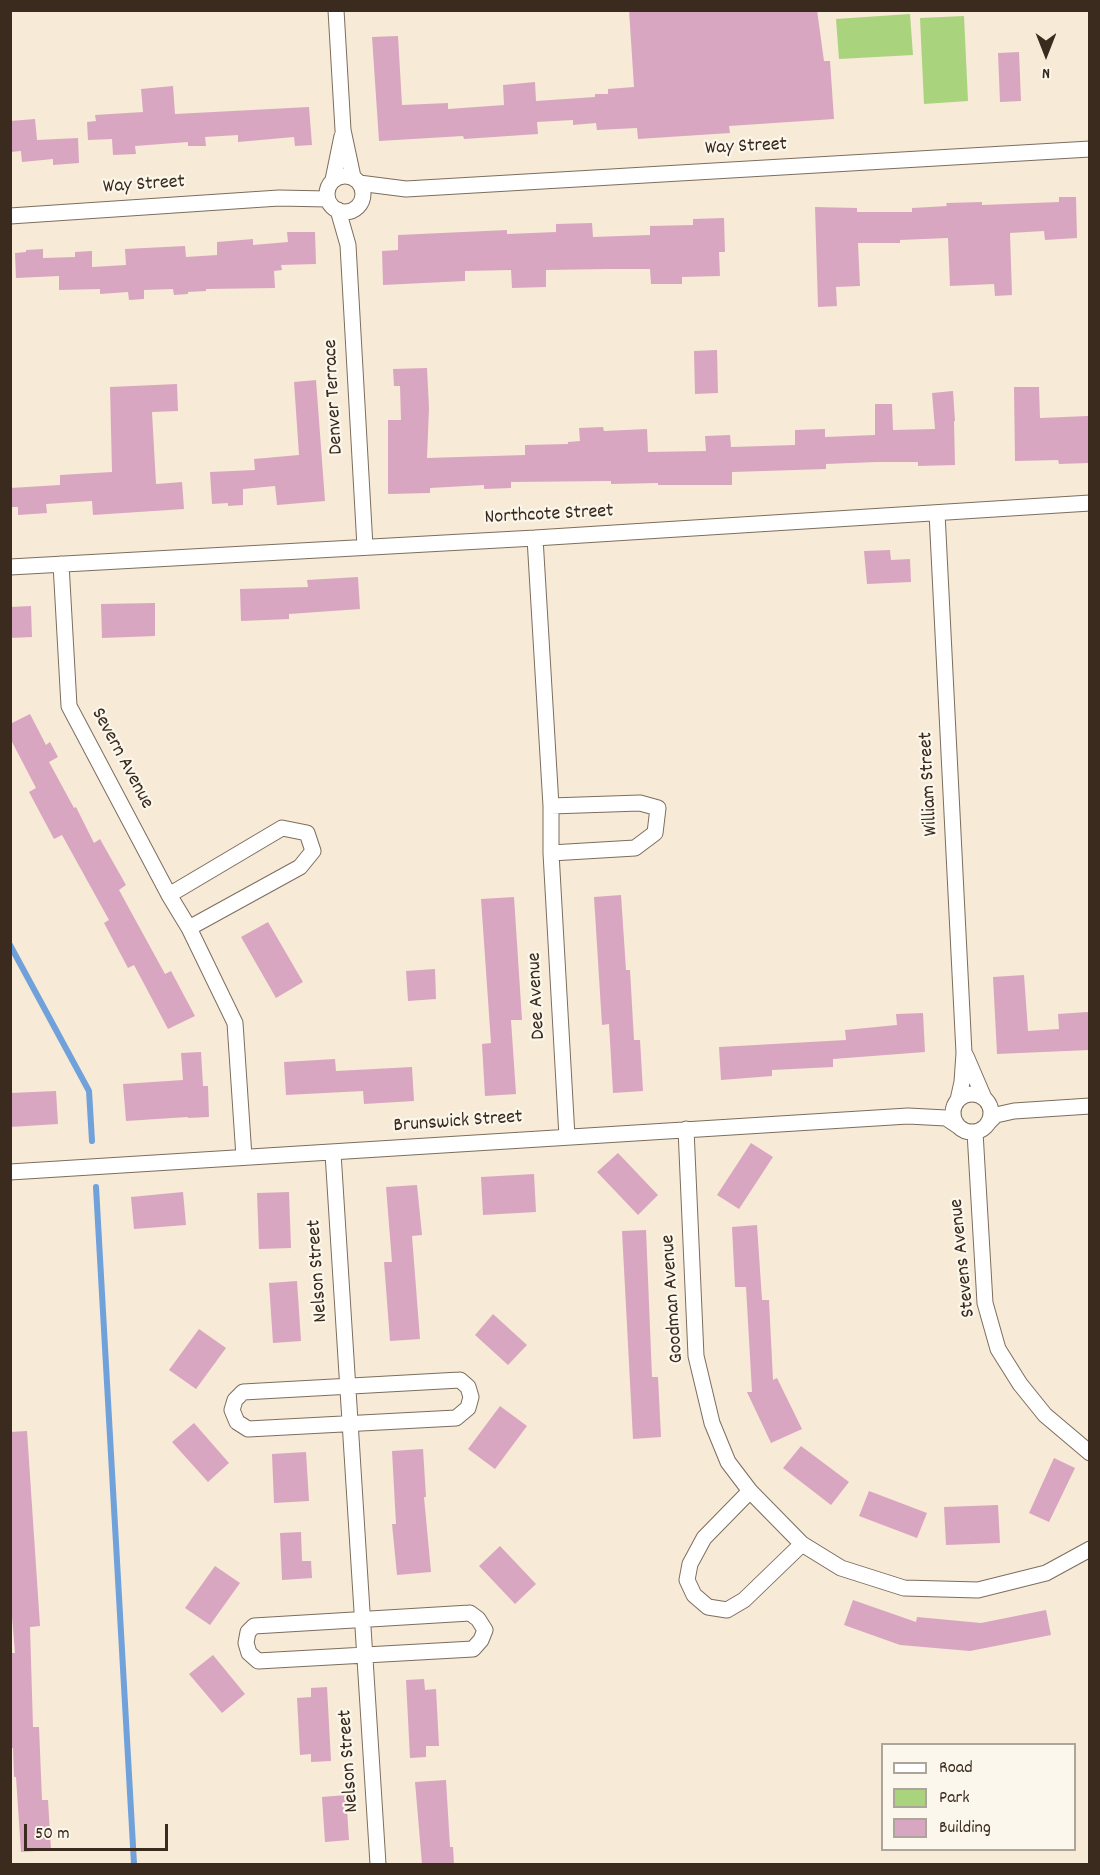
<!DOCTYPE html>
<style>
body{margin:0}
#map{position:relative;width:1100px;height:1875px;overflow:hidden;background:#f7ead6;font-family:Dekko,sans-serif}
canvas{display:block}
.frame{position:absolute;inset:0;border:12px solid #3b2a1e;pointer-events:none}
.legend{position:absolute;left:881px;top:1743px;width:195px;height:108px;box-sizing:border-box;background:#fbf7ec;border:2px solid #aea59a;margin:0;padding:8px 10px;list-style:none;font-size:18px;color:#3b2a1e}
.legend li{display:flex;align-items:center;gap:12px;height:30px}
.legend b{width:30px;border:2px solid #aea59a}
.north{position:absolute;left:1016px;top:24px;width:60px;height:60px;-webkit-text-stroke:4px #fbf7ec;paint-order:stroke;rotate:180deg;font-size:16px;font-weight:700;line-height:24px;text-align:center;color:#3b2a1e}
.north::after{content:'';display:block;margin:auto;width:21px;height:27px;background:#3b2a1e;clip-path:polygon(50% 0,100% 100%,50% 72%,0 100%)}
.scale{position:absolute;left:24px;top:1824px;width:144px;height:27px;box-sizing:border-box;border:3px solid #3b2a1e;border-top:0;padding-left:8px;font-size:18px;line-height:21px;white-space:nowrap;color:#3b2a1e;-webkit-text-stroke:4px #fbf7ec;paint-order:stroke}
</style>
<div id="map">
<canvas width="1100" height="1875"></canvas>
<div class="frame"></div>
<ul class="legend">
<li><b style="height:8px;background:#fff"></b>Road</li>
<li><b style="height:16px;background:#aad37e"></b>Park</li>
<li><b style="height:16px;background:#d9a6c1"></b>Building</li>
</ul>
<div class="north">N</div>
<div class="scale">50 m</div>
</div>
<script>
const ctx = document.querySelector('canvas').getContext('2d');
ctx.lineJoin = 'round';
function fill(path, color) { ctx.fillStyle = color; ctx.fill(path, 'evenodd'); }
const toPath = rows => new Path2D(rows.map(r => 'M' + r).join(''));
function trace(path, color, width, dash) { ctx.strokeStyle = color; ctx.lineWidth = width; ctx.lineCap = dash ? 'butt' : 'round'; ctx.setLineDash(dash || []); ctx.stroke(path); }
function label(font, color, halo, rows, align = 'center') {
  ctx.font = font + ' Dekko,sans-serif'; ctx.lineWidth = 4.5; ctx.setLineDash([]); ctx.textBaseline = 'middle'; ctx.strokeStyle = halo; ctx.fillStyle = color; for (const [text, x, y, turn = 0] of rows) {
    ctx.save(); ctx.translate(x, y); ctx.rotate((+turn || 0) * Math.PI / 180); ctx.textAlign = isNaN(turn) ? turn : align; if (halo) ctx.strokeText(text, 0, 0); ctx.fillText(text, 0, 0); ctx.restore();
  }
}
const green = toPath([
 [910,14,913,55,839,59,836,19],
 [964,16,968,101,924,104,920,18]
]);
const stream = toPath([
 [10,945,89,1091,92,1141],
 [96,1187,134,1864]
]);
const building = toPath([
 [629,10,817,10,824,61,830,61,834,119,729,126,730,133,638,139,637,128,597,130,596,123,573,125,573,120,537,122,538,134,464,139,463,136,379,141,372,37,398,36,402,105,448,103,448,109,504,105,503,85,535,82,536,101,595,97,595,94,608,94,608,89,634,87],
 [1019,52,1021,101,1000,102,998,53],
 [173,86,175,114,309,107,312,145,295,146,294,137,238,142,238,135,205,137,206,146,188,146,188,142,135,146,136,154,113,155,112,139,88,140,87,122,96,121,95,115,143,112,141,89],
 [35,119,37,140,78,138,79,163,53,165,53,159,22,162,21,151,10,152,10,121],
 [1059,197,1076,197,1077,238,1045,240,1044,231,1010,233,1012,295,995,296,994,284,950,286,948,238,900,240,900,243,858,243,860,286,836,287,837,306,818,307,815,207,857,208,857,212,912,212,912,208,947,206,946,203,982,202,982,205,1059,202],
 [724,218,725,252,719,252,720,276,682,277,682,284,651,284,650,269,607,269,546,270,546,287,512,288,511,270,465,271,465,281,383,285,382,251,398,250,398,235,507,230,507,234,556,232,556,224,592,223,593,237,650,235,650,226,693,225,693,219],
 [287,232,315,232,316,264,281,265,282,270,274,271,275,288,206,289,206,291,188,292,188,294,174,295,173,289,144,290,144,299,129,300,128,292,100,294,100,289,59,290,59,276,16,278,15,253,26,252,26,250,43,249,43,258,75,257,75,252,92,251,92,267,126,265,125,249,185,246,186,257,217,255,217,242,253,239,253,245,288,242],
 [717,350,718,393,695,394,694,351],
 [427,368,429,408,427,458,525,455,525,445,568,444,568,442,580,441,579,428,603,427,604,431,647,429,648,452,706,451,705,436,730,435,731,447,795,445,795,430,825,429,825,437,875,435,875,404,892,404,893,430,935,429,932,393,953,391,955,421,954,421,955,465,918,466,918,462,877,462,826,464,826,469,732,472,732,485,658,485,658,483,611,484,611,481,511,482,511,488,484,489,484,485,430,488,430,493,388,494,388,420,401,420,400,386,394,386,393,369],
 [316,380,325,501,277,505,275,486,243,489,243,505,228,506,228,503,212,504,210,472,255,470,254,459,299,455,294,382],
 [177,384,178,411,152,412,156,484,182,482,184,509,93,515,92,501,46,504,47,513,18,515,18,507,10,507,10,488,60,485,60,475,112,472,110,387],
 [1014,387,1039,387,1040,418,1088,416,1089,463,1059,464,1058,460,1015,461],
 [890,550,891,560,910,559,911,582,867,584,864,551],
 [358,577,360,609,289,614,289,619,241,621,240,589,308,587,307,580],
 [155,603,155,636,102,638,101,604],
 [31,606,32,637,10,638,10,607],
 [30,714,46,745,50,742,58,757,49,762,74,808,76,807,94,843,100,839,126,885,119,890,165,974,171,971,195,1016,168,1029,134,965,128,968,104,923,109,920,62,835,54,839,29,792,36,788,10,738,10,724],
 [621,895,626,970,630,970,634,1040,640,1040,643,1091,613,1093,609,1024,602,1025,594,897],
 [514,897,522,1020,511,1020,516,1094,485,1096,482,1044,491,1043,481,899],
 [268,922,303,982,276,998,241,937],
 [435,969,436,999,408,1001,406,971],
 [1024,975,1028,1031,1059,1029,1058,1014,1087,1012,1089,1013,1089,1050,997,1054,993,977],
 [923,1013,925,1052,833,1059,833,1067,772,1070,772,1076,721,1080,719,1047,846,1040,845,1030,897,1025,896,1014],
 [201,1052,203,1086,208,1086,209,1117,188,1118,188,1117,126,1121,123,1084,183,1080,181,1053],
 [335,1059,336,1071,412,1067,414,1101,364,1104,363,1091,286,1095,284,1062],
 [56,1091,58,1124,10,1127,10,1093],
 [751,1143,773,1157,739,1209,717,1195],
 [618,1153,658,1195,638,1215,597,1172],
 [534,1174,536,1212,483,1215,481,1177],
 [417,1185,422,1235,412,1236,420,1339,390,1341,384,1262,392,1262,386,1187],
 [183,1192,186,1225,134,1229,131,1197],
 [289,1192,291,1248,259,1249,257,1193],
 [757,1225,762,1300,769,1300,773,1380,777,1378,802,1429,771,1443,747,1392,752,1392,746,1287,735,1287,732,1227],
 [646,1230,652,1377,658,1377,661,1437,633,1439,622,1231],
 [297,1281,301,1341,273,1343,269,1283],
 [493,1314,527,1345,508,1365,475,1335],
 [199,1329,226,1348,196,1389,169,1370],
 [500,1406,527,1426,495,1469,468,1449],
 [194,1423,229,1463,208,1482,172,1442],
 [27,1431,40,1626,30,1627,33,1727,39,1727,42,1800,48,1800,51,1850,21,1852,16,1777,14,1777,13,1748,10,1748,10,1653,15,1653,10,1593,10,1432],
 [801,1446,849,1482,831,1505,783,1468],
 [423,1449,426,1497,424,1497,431,1572,397,1575,392,1524,396,1524,392,1451],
 [306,1452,309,1501,274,1503,272,1454],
 [1054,1458,1075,1468,1049,1522,1029,1513],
 [869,1491,927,1513,917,1538,859,1516],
 [998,1505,1000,1543,946,1545,944,1507],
 [301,1532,302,1561,311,1561,312,1578,282,1580,280,1533],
 [500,1546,536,1584,515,1604,479,1566],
 [215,1566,240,1583,210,1625,185,1608],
 [853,1600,916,1622,917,1617,981,1623,1046,1610,1051,1635,970,1651,900,1645,844,1625],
 [213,1655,245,1694,222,1713,189,1674],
 [424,1679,425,1690,436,1689,439,1746,426,1746,426,1757,410,1758,406,1680],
 [327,1687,331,1761,311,1762,311,1754,300,1755,297,1698,311,1697,311,1688],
 [446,1780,450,1847,453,1847,454,1864,422,1864,415,1782],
 [346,1795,349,1840,325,1842,322,1797]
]);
const minor = toPath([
 [336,10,343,130,353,177],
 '327 194a18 18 0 1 1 36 0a18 18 0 1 1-36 0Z',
 [333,180,342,136],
 [359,183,406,189,1090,149],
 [338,210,348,245,365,547],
 [10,216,279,198,327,199],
 [937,513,964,1053,962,1082,958,1100],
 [535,538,551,806,551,853,567,1137],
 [61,564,69,706,169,895,189,928,235,1023,244,1157],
 [10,567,535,538,1090,503],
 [551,806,640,803,658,808,655,833,635,848,551,853],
 [169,895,282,828,307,833,313,851,300,867,189,928],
 [966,1056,984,1098],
 '953 1113a19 19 0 1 1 38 0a19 19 0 1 1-38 0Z',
 [988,1123,996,1115,1014,1111,1090,1106],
 [686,1129,696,1356,712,1423,728,1462,750,1491,802,1544,841,1568,904,1588,978,1590,1046,1573,1090,1549],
 [975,1132,985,1303,998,1349,1020,1384,1045,1415,1090,1453],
 [333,1153,378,1864],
 [10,1172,908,1116,946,1118,958,1126],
 [460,1380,468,1387,471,1397,468,1408,456,1418,248,1429,237,1422,232,1410,235,1400,243,1392,460,1380],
 [750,1491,704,1538,690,1564,687,1580,694,1595,708,1607,727,1610,744,1600,802,1544],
 [470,1613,478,1619,485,1630,481,1640,473,1649,258,1661,249,1653,246,1643,248,1632,254,1626,470,1613]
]);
const streetNames = [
 ["Way Street",746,148,-3],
 ["Way Street",144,186,-4],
 ["Denver Terrace",335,397,-93],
 ["Northcote Street",549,516,-3],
 ["Severn Avenue",121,759,62],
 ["William Street",930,784,-93],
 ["Dee Avenue",538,996,-93],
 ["Brunswick Street",458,1123,-4],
 ["Stevens Avenue",964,1258,-96],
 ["Nelson Street",319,1271,-94],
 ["Goodman Avenue",674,1299,-94],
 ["Nelson Street",350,1761,-94]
];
fill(green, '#aad37e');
trace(stream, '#70a1da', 6);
fill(building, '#d9a6c1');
trace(minor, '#7d6d5e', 17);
trace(minor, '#fff', 15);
label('20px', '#3b2a1e', '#fbf7ec', streetNames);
</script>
